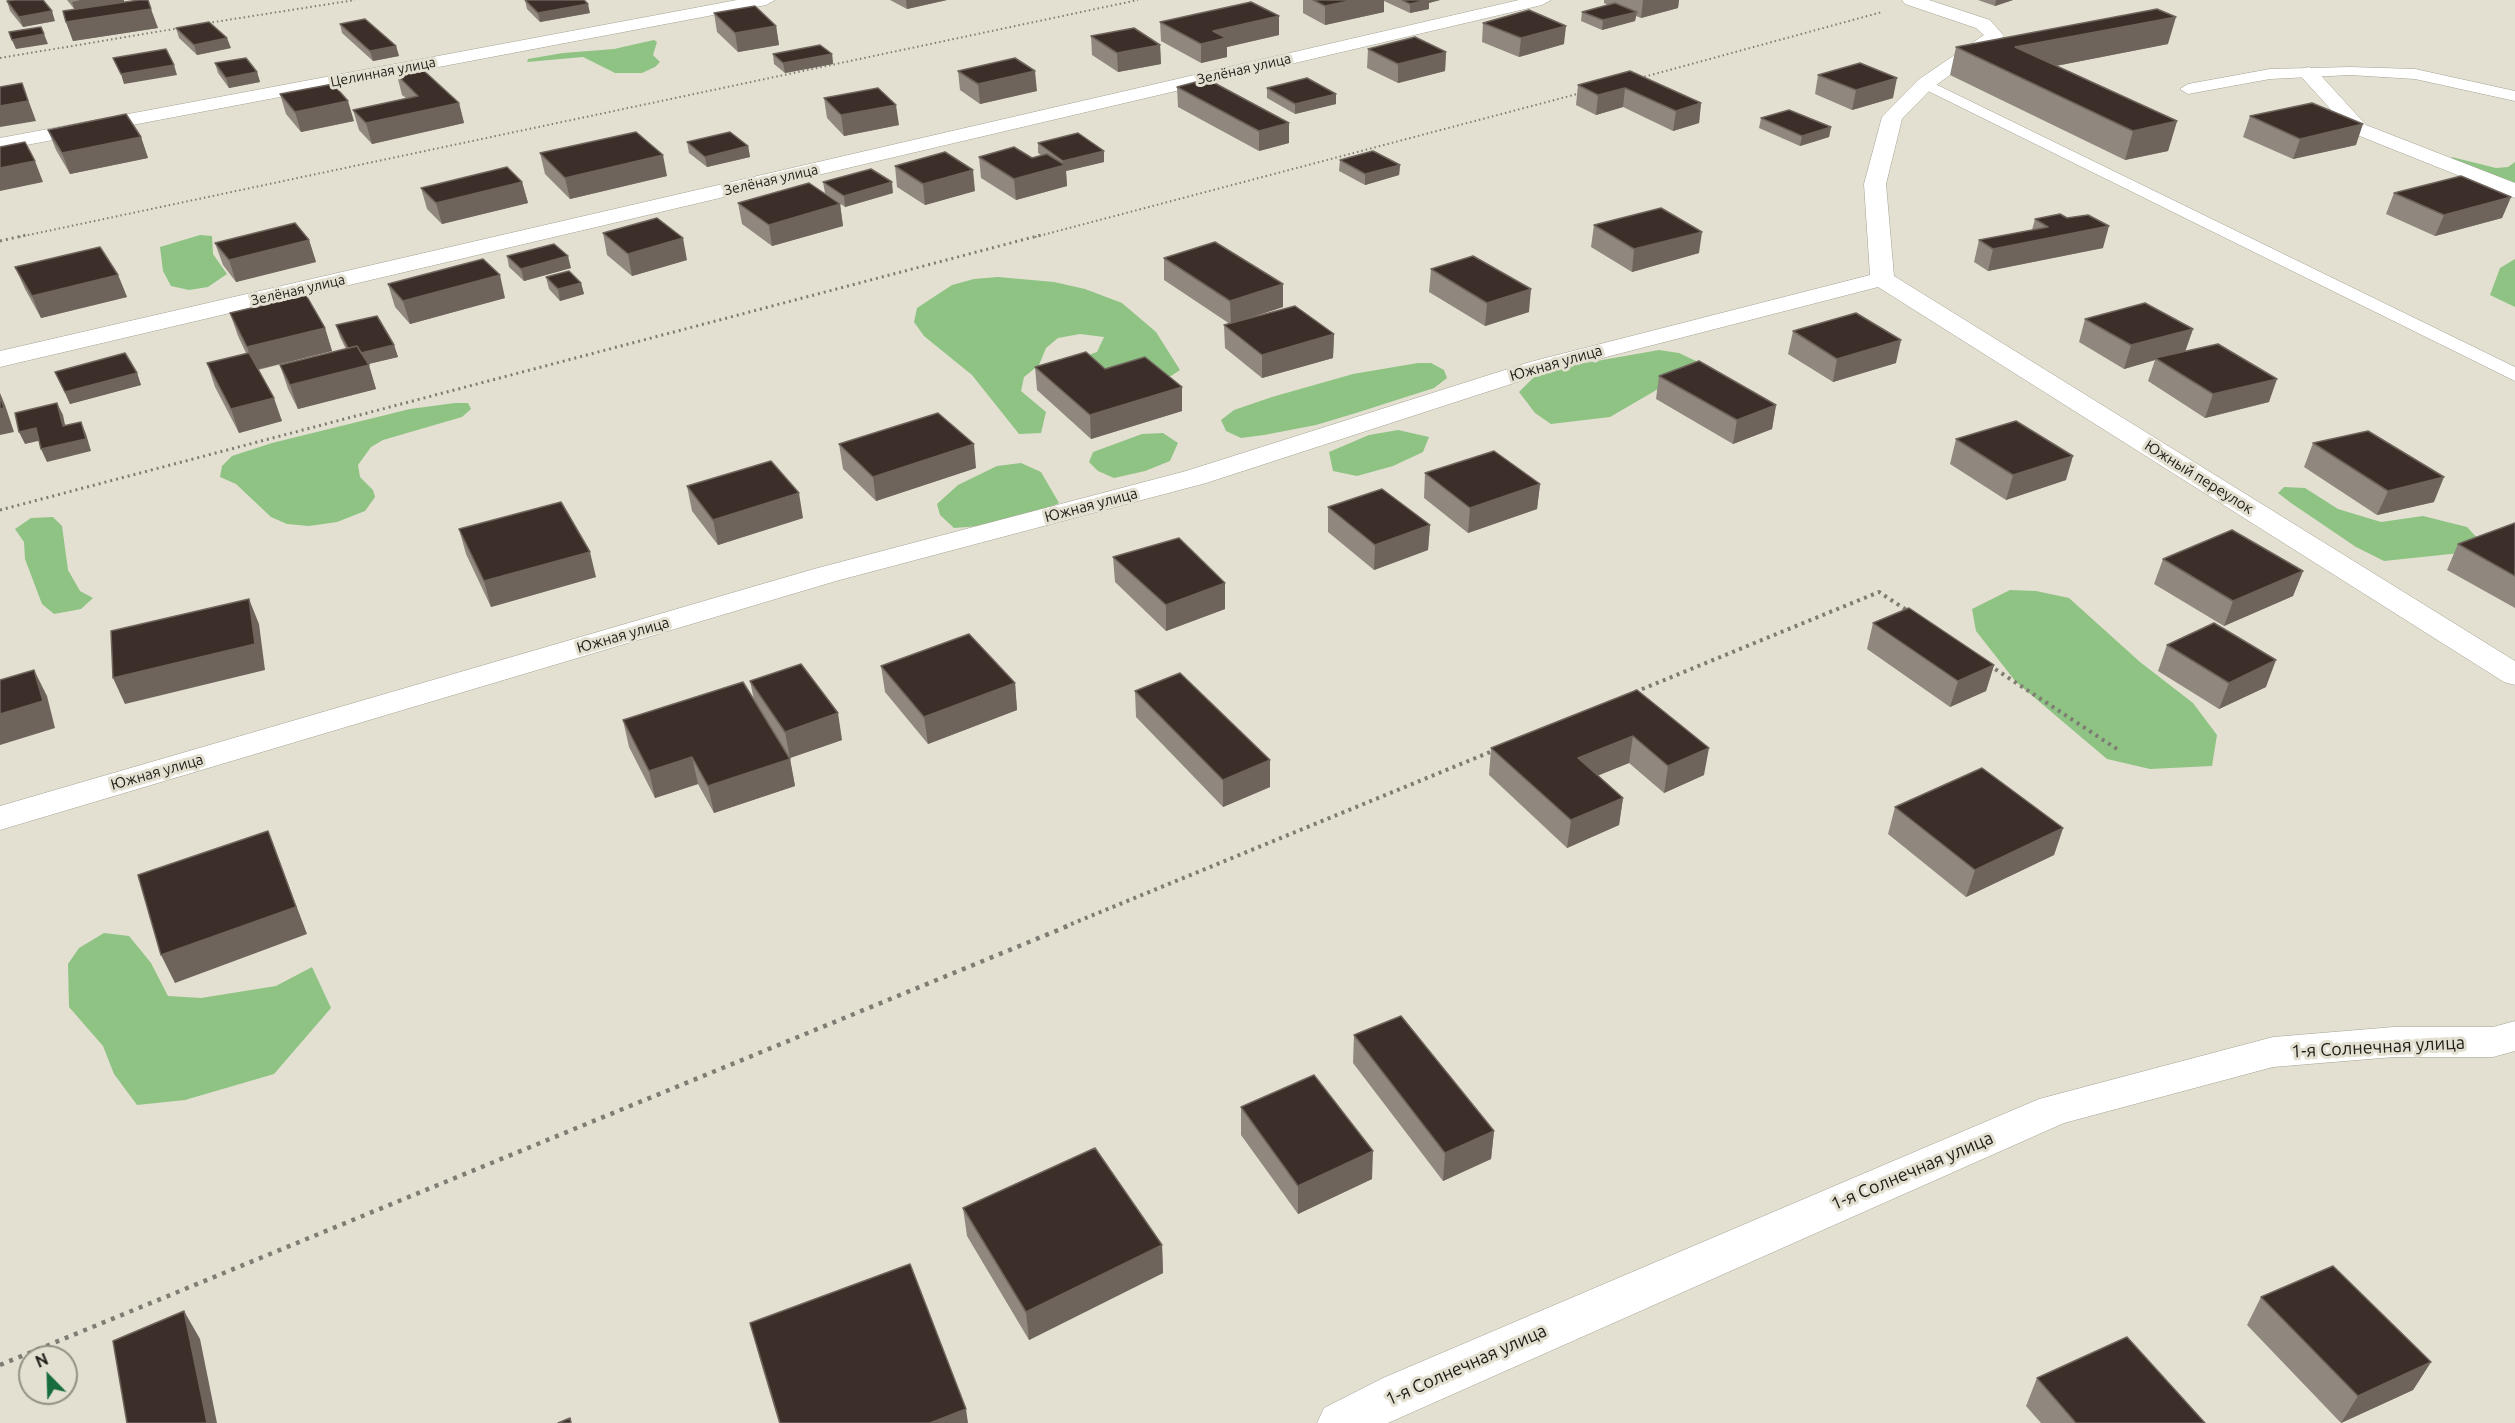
<!DOCTYPE html>
<meta charset="utf-8">
<style>
body{margin:0}
#map{position:relative;width:2515px;height:1423px;overflow:hidden;background:#e3e0d1;font-family:Ubuntu,sans-serif}
canvas{display:block}
.north{position:absolute;left:18px;top:1345px;width:60px;height:60px;box-sizing:border-box;background:#e3e0d1;border:2px solid #939186;border-radius:50%;rotate:337deg;font-size:16px;font-weight:700;line-height:24px;text-align:center;color:#1c1b16}
.north::after{content:'';display:block;margin:auto;width:21px;height:27px;background:#186d3f;clip-path:polygon(50% 0,100% 100%,50% 72%,0 100%)}
</style>
<div id="map">
<canvas width="2515" height="1423"></canvas>
<div class="north">N</div>
</div>
<script>
const ctx = document.querySelector('canvas').getContext('2d');
ctx.lineJoin = 'round';
function fill(path, color) { ctx.fillStyle = color; ctx.fill(path, 'evenodd'); }
const toPath = rows => new Path2D(rows.map(r => 'M' + r).join(''));
function trace(path, color, width, dash) { ctx.strokeStyle = color; ctx.lineWidth = width; ctx.lineCap = dash ? 'butt' : 'round'; ctx.setLineDash(dash || []); ctx.stroke(path); }
function label(font, color, halo, rows, align = 'center') {
  ctx.font = font + ' Ubuntu,sans-serif'; ctx.lineWidth = 6; ctx.setLineDash([]); ctx.textBaseline = 'middle'; ctx.strokeStyle = halo; ctx.fillStyle = color; for (const [text, x, y, turn = 0] of rows) {
    ctx.save(); ctx.translate(x, y); ctx.rotate((+turn || 0) * Math.PI / 180); ctx.textAlign = isNaN(turn) ? turn : align; if (halo) ctx.strokeText(text, 0, 0); ctx.fillText(text, 0, 0); ctx.restore();
  }
}
const forest = toPath([
 [654,40,657,42,653,55,660,62,655,67,642,73,615,73,583,57,527,62,528,59,563,53,614,49],
 [2452,157,2496,168,2508,167,2515,162,2515,186,2452,162],
 [200,235,212,236,213,254,227,274,208,287,189,290,171,286,163,271,160,247],
 [2515,259,2515,307,2490,295,2500,268],
 [998,277,1054,282,1085,289,1122,303,1156,332,1180,370,1171,376,1159,378,1066,363,1097,352,1104,337,1080,334,1058,338,1046,348,1039,365,1024,377,1021,391,1046,412,1041,433,1019,434,972,375,924,336,914,322,917,308,952,285,974,279],
 [1659,350,1679,353,1696,361,1703,370,1665,385,1610,417,1551,424,1535,413,1519,392,1535,376,1574,365],
 [1418,363,1431,363,1444,370,1447,378,1434,388,1356,413,1316,425,1264,435,1241,438,1226,431,1221,420,1234,410,1272,397,1353,374],
 [455,403,468,403,471,409,462,417,383,440,371,447,358,465,360,477,373,490,375,497,365,511,337,522,309,526,287,524,271,517,236,484,220,477,222,466,232,456,272,443,410,409],
 [1398,430,1429,437,1423,452,1393,466,1357,476,1333,471,1329,452,1369,435],
 [1163,433,1178,443,1170,461,1145,471,1114,478,1098,471,1089,462,1093,452,1142,434],
 [1021,463,1041,472,1059,503,1040,512,980,526,954,528,940,515,937,504,958,485,997,466],
 [2284,487,2305,488,2338,509,2381,522,2423,516,2467,527,2480,541,2460,553,2384,561,2356,547,2291,503,2278,493],
 [53,517,62,526,68,570,80,591,93,598,81,609,54,614,42,604,25,559,24,542,15,529,31,518],
 [2010,590,2036,591,2069,598,2140,662,2193,703,2217,735,2212,766,2150,769,2107,759,2016,682,1976,631,1972,609],
 [104,933,129,936,151,963,168,996,201,998,276,986,312,967,331,1008,274,1074,185,1100,137,1105,114,1074,103,1046,69,1007,68,964,79,948]
]);
const pathFar3 = toPath([
 [208,23,355,0],
 [0,58,180,28],
 [1640,78,1882,12],
 [19,237,1138,0],
 [1035,237,1581,93]
]);
const pathFar2 = toPath([
 [0,241,26,235],
 [0,510,1041,235]
]);
const pathFar1 = toPath([
 [1989,665,2117,749],
 [1635,692,1879,592,1908,611],
 [1064,927,1495,750]
]);
const path = toPath([
 [0,1365,1068,926]
]);
const lane = toPath([
 [2350,67,2415,69,2515,91,2515,101,2415,79,2350,75,2270,79,2188,94,2180,89,2188,84,2270,69,2350,67],
 [1925,79,2515,367,2515,381,1920,87,1917,84,1925,79]
]);
const street = toPath([
 [737,0,775,0,766,5,0,150,0,138,737,0],
 [1519,0,1551,0,1542,5,0,367,0,351,1519,0],
 [1902,0,1929,0,1990,20,2004,36,1932,88,1902,119,1886,184,1894,276,2515,661,2515,685,2504,682,1878,287,1548,372,1206,483,836,581,0,830,0,806,814,569,1186,471,1530,362,1870,275,1864,184,1882,117,1918,80,1984,35,1976,28,1905,4,1902,0],
 [2308,67,2315,69,2366,125,2515,183,2515,198,2352,133,2298,73,2308,67],
 [2515,1021,2515,1051,2493,1057,2394,1057,2273,1067,2064,1123,1388,1423,1317,1423,1324,1408,1383,1378,2039,1099,2273,1037,2394,1027,2493,1027,2515,1021]
]);
const wall = toPath([
 [67,0,124,0,124,2,158,28,73,41,66,22,75,10],
 [525,0,590,13,540,22,527,9],
 [890,0,947,0,907,9],
 [1303,0,1440,0,1429,3,1429,9,1410,13,1384,1,1384,12,1325,25,1303,13],
 [1604,0,1679,0,1678,8,1641,18,1636,16,1635,21,1602,30,1581,21,1582,12,1608,5,1604,3],
 [1978,0,2013,0,1995,6],
 [7,1,55,21,23,27,10,11],
 [714,13,776,26,779,45,738,52,717,32],
 [1279,16,1279,35,1227,47,1227,57,1201,63,1161,41,1160,22],
 [1483,23,1564,44,1519,57,1482,42],
 [340,24,396,46,399,56,373,61,342,33],
 [176,28,231,48,197,55,179,38],
 [1091,36,1160,45,1161,64,1118,72,1092,55],
 [2168,44,2056,66,2177,121,2168,151,2125,160,1950,75,1956,47],
 [1368,49,1446,52,1445,71,1398,83,1367,68],
 [773,54,832,54,833,64,785,73,774,64],
 [215,63,257,72,260,82,229,88,218,73],
 [958,71,1037,91,980,104,960,90],
 [1630,71,1701,103,1699,123,1673,131,1623,107,1596,115,1576,105,1578,85],
 [397,75,459,103,464,123,372,144,359,130,353,110,406,98,402,95],
 [1818,75,1893,98,1852,110,1815,94],
 [1177,87,1289,143,1259,151,1178,107],
 [1267,88,1336,104,1295,114,1267,98],
 [280,94,354,121,301,132,286,114],
 [824,98,899,125,844,136,827,118],
 [2250,116,2356,145,2293,159,2243,137],
 [1761,118,1831,127,1829,137,1800,146,1759,128],
 [48,130,141,137,148,158,70,174,56,150],
 [687,142,748,146,750,157,707,167,689,153],
 [1038,143,1104,162,1066,171,1067,186,1016,200,981,178,979,157,1032,158,1041,155,1038,153],
 [540,153,667,176,570,199,545,174],
 [1340,160,1400,165,1399,175,1365,185,1339,171],
 [895,166,975,191,925,205,897,187],
 [522,182,528,203,442,224,427,209,421,188],
 [823,182,893,193,845,207,825,193],
 [2394,193,2511,197,2502,218,2435,236,2386,214],
 [738,203,840,204,843,226,772,246,742,224],
 [2035,219,2103,248,1988,271,1974,262,1979,240,2032,230],
 [1594,225,1699,253,1632,272,1591,247],
 [603,233,687,260,632,276,607,255],
 [309,240,316,262,236,282,223,265,215,243],
 [507,256,571,268,524,281,509,267],
 [1164,258,1283,307,1242,320,1334,334,1333,358,1262,378,1225,348,1224,325,1230,324,1164,280],
 [15,267,118,275,127,297,41,318,25,289],
 [1431,269,1529,312,1485,326,1429,292],
 [546,277,581,283,584,294,560,301,549,289],
 [388,284,505,298,410,324,395,307],
 [230,313,325,328,332,351,258,370,282,421,239,433,215,387,207,363,246,353,238,336],
 [2085,319,2193,329,2185,351,2269,402,2205,418,2148,381,2155,360,2124,369,2079,342],
 [336,325,394,345,398,357,368,364,376,389,298,409,288,389,280,365,346,349,340,337],
 [1793,331,1896,363,1833,382,1788,354],
 [1035,367,1182,387,1182,411,1091,439,1037,390],
 [55,372,137,373,141,385,70,404],
 [1659,376,1776,405,1772,429,1733,444,1656,399],
 [1956,439,2066,480,2006,500,1950,464],
 [2313,443,2434,502,2377,515,2304,467],
 [839,444,976,468,876,501,843,469],
 [1425,473,1540,484,1537,509,1468,533,1424,498],
 [687,486,803,518,718,545,692,511],
 [1328,507,1430,525,1428,550,1374,570,1328,532],
 [2515,523,2515,608,2447,570,2458,544],
 [459,529,596,577,491,607,466,554],
 [1113,557,1225,583,1225,609,1166,631,1115,582],
 [2163,559,2303,571,2293,596,2224,626,2154,584],
 [1873,623,1994,665,1986,691,1950,707,1867,649],
 [2167,645,2266,687,2219,709,2158,671],
 [881,666,1015,683,1017,710,928,744,885,692],
 [750,681,842,740,790,758,780,744,790,759,795,786,714,813,698,784,655,798,629,747,623,720,754,700],
 [1637,690,1704,775,1664,793,1629,763,1598,775,1623,798,1619,825,1567,848,1489,775,1491,748],
 [1135,691,1270,760,1270,787,1223,807,1136,717],
 [1895,807,2063,828,2054,855,1966,897,1888,834],
 [1354,1035,1494,1131,1491,1159,1443,1181,1353,1063],
 [1241,1107,1372,1179,1298,1214,1241,1135],
 [963,1208,1162,1245,1163,1273,1029,1340,967,1236],
 [2261,1297,2431,1362,2413,1390,2341,1423,2247,1325],
 [750,1323,968,1423,779,1423,761,1363],
 [2037,1378,2205,1423,2041,1423,2026,1406]
]);
const shadedWall = toPath([
 [81,0,124,0,124,2,75,11,72,2],
 [906,0,947,0,907,9],
 [1354,0,1384,0,1384,12,1325,25,1325,6],
 [1427,0,1440,0,1429,3,1429,9,1410,13,1410,4],
 [1643,0,1679,0,1678,8,1641,18],
 [1996,0,2013,0,1995,6],
 [588,4,590,13,540,22,538,13],
 [151,9,158,28,73,41,66,22],
 [52,11,55,21,23,27,19,17],
 [1637,12,1635,21,1602,30,1603,20],
 [1279,16,1279,35,1227,47,1227,57,1201,63,1201,44,1213,31],
 [2176,17,2168,44,2014,74,2015,47],
 [776,26,779,45,738,52,735,33],
 [1566,26,1564,44,1519,57,1521,38],
 [44,34,48,44,16,49,12,40],
 [227,38,231,48,197,55,194,45],
 [1160,45,1161,64,1118,72,1117,53],
 [396,46,399,56,373,61,370,51],
 [1446,52,1445,71,1398,83,1398,64],
 [832,54,833,64,785,73,783,63],
 [174,65,177,75,124,84,121,74],
 [1035,71,1037,91,980,104,978,84],
 [257,72,260,82,229,88,226,78],
 [1897,78,1893,98,1852,110,1856,90],
 [22,83,36,121,0,127,0,106],
 [1625,88,1623,107,1596,115,1598,95],
 [1336,94,1336,104,1295,114,1295,104],
 [348,101,354,121,301,132,295,112],
 [459,103,464,123,372,144,366,123],
 [1701,103,1699,123,1673,131,1676,111],
 [896,105,899,125,844,136,841,115],
 [2177,121,2168,151,2125,160,2133,131],
 [1289,123,1289,143,1259,151,1259,131],
 [2363,124,2356,145,2293,159,2300,139],
 [1831,127,1829,137,1800,146,1802,136],
 [141,137,148,158,70,174,62,153],
 [748,146,750,157,707,167,705,157],
 [1104,151,1104,162,1066,171,1067,186,1016,200,1014,179,1063,166,1063,161],
 [663,155,667,176,570,199,565,178],
 [35,161,43,182,0,191,0,168],
 [1400,165,1399,175,1365,185,1365,174],
 [973,170,975,191,925,205,923,184],
 [522,182,528,203,442,224,436,203],
 [892,182,893,193,845,207,844,196],
 [2511,197,2502,218,2435,236,2444,215],
 [840,204,843,226,772,246,769,225],
 [2109,226,2103,248,1988,271,1993,249],
 [1702,232,1699,253,1632,272,1634,249],
 [683,238,687,260,632,276,628,254],
 [309,240,316,262,236,282,229,260],
 [568,256,571,268,524,281,521,269],
 [118,275,127,297,41,318,32,296],
 [500,275,505,298,410,324,403,301],
 [581,283,584,294,560,301,558,289],
 [1283,284,1283,307,1231,324,1230,301],
 [1531,289,1529,312,1485,326,1487,303],
 [325,328,332,351,255,370,247,347],
 [2193,329,2185,352,2155,358,2155,360,2124,369,2131,345],
 [1334,334,1333,358,1262,378,1262,355],
 [1901,340,1896,363,1833,382,1837,359],
 [394,345,398,357,356,367,352,355],
 [369,365,376,389,298,409,290,385],
 [137,373,141,385,70,404,65,392],
 [2277,379,2269,402,2205,418,2213,394],
 [1182,387,1182,411,1091,439,1090,415],
 [0,393,5,405,14,432,0,435],
 [274,398,282,421,239,433,231,409],
 [57,403,63,415,68,439,63,426],
 [1776,405,1772,429,1733,444,1737,420],
 [81,422,86,434,91,451,47,462,41,449],
 [36,428,42,440,25,444,19,432],
 [974,444,976,468,876,501,873,477],
 [2073,456,2066,480,2006,500,2013,475],
 [2444,477,2434,502,2377,515,2388,491],
 [1540,484,1537,509,1468,533,1470,508],
 [799,493,803,518,718,545,713,520],
 [1430,525,1428,550,1374,570,1375,545],
 [590,552,596,577,491,607,484,581],
 [2303,571,2293,596,2224,626,2233,601],
 [1225,583,1225,609,1166,631,1166,605],
 [249,599,259,624,265,670,125,704,113,678],
 [2276,660,2266,687,2219,709,2229,683],
 [1994,665,1986,691,1950,707,1958,681],
 [34,670,47,696,55,728,0,745,0,714],
 [1015,683,1017,710,928,744,924,717],
 [838,713,842,740,790,758,785,732],
 [1633,736,1629,763,1575,785,1578,758],
 [1709,748,1704,775,1664,793,1668,766],
 [692,757,698,784,655,798,649,771],
 [790,759,795,786,714,813,708,786],
 [1270,760,1270,787,1223,807,1223,780],
 [1623,798,1619,825,1567,848,1571,820],
 [2063,828,2054,855,1966,897,1975,870],
 [268,831,307,934,175,983,161,955],
 [1494,1131,1491,1159,1443,1181,1445,1153],
 [1373,1151,1372,1179,1298,1214,1298,1186],
 [1162,1245,1163,1273,1029,1340,1026,1312],
 [184,1311,200,1339,217,1423,207,1423],
 [2431,1362,2413,1390,2341,1423,2358,1396],
 [966,1409,968,1423,930,1423]
]);
const building = toPath([
 [15,0,43,0,52,11,19,17,7,1,15,0],
 [139,0,148,0,151,9,66,22,63,11,139,0],
 [525,0,584,0,588,4,538,13,525,0],
 [1313,0,1354,0,1325,6,1313,0],
 [1402,0,1427,0,1410,4,1402,0],
 [1251,2,1279,16,1213,31,1226,38,1201,44,1160,22,1251,2],
 [1615,3,1637,12,1603,20,1582,12,1615,3],
 [755,6,776,26,735,33,714,13,755,6],
 [2157,9,2176,17,2015,47,2177,121,2133,131,1956,47,2157,9],
 [1529,10,1566,26,1521,38,1483,23,1529,10],
 [365,19,396,46,370,51,340,24,365,19],
 [209,22,227,38,194,45,176,28,209,22],
 [41,27,44,34,12,40,9,32,41,27],
 [1134,28,1160,45,1117,53,1091,36,1134,28],
 [1415,37,1446,52,1398,64,1368,49,1415,37],
 [820,45,832,54,783,63,773,54,820,45],
 [166,49,174,65,121,74,113,58,166,49],
 [246,58,257,72,226,78,215,63,246,58],
 [1015,58,1035,71,978,84,958,71,1015,58],
 [1860,63,1897,78,1856,90,1818,75,1860,63],
 [423,70,459,103,366,123,353,110,418,96,397,75,423,70],
 [1630,71,1701,103,1676,111,1625,88,1598,95,1578,85,1630,71],
 [1307,78,1336,94,1295,104,1267,88,1307,78],
 [1207,79,1289,123,1259,131,1177,87,1207,79],
 [22,83,28,101,0,106,0,87,22,83],
 [333,84,348,101,295,112,280,94,333,84],
 [878,88,896,105,841,115,824,98,878,88],
 [2312,103,2363,124,2300,139,2250,116,2312,103],
 [1789,110,1831,127,1802,136,1761,118,1789,110],
 [126,114,141,137,62,153,48,130,126,114],
 [636,132,663,155,565,178,540,153,636,132],
 [730,132,748,146,705,157,687,142,730,132],
 [1078,133,1104,151,1063,161,1038,143,1078,133],
 [25,142,35,161,0,168,0,147,25,142],
 [1014,147,1032,158,1047,154,1065,165,1014,179,979,157,1014,147],
 [1373,151,1400,165,1365,174,1340,160,1373,151],
 [945,152,973,170,923,184,895,166,945,152],
 [507,167,522,182,436,203,421,188,507,167],
 [871,169,892,182,844,196,823,182,871,169],
 [2461,176,2511,197,2444,215,2394,193,2461,176],
 [809,183,840,204,769,225,738,203,809,183],
 [1661,208,1702,232,1634,249,1594,225,1661,208],
 [2060,214,2067,218,2088,215,2109,226,1993,249,1979,240,2048,227,2035,219,2060,214],
 [657,218,683,238,628,254,603,233,657,218],
 [295,223,309,240,229,260,215,243,295,223],
 [1215,242,1283,284,1230,301,1164,258,1215,242],
 [554,244,568,256,521,269,507,256,554,244],
 [100,247,118,275,32,296,15,267,100,247],
 [1473,256,1531,289,1487,303,1431,269,1473,256],
 [483,259,500,275,403,301,388,284,483,259],
 [569,271,581,283,558,289,546,277,569,271],
 [306,295,325,328,247,347,230,313,306,295],
 [2145,303,2193,329,2131,345,2085,319,2145,303],
 [1295,306,1334,334,1262,355,1224,325,1295,306],
 [1856,313,1901,340,1837,359,1793,331,1856,313],
 [377,316,394,345,361,353,357,346,348,348,336,325,377,316],
 [2218,344,2277,379,2213,394,2155,358,2218,344],
 [357,346,369,365,290,385,280,365,357,346],
 [1086,352,1105,369,1145,357,1182,387,1090,415,1035,367,1086,352],
 [125,353,137,373,65,392,55,372,125,353],
 [249,353,274,398,231,409,207,363,249,353],
 [1699,361,1776,405,1737,420,1659,376,1699,361],
 [0,396,4,408,0,409,0,396],
 [57,403,63,426,81,422,86,439,41,449,36,428,19,432,15,413,57,403],
 [938,413,974,444,873,477,839,444,938,413],
 [2016,421,2073,456,2013,475,1956,439,2016,421],
 [2368,431,2444,477,2388,491,2313,443,2368,431],
 [1494,451,1540,484,1470,508,1425,473,1494,451],
 [771,461,799,493,713,520,687,486,771,461],
 [1382,489,1430,525,1375,545,1328,507,1382,489],
 [561,502,590,552,484,581,459,529,561,502],
 [2515,523,2515,576,2458,544,2515,523],
 [2232,530,2303,571,2233,601,2163,559,2232,530],
 [1179,538,1225,583,1166,605,1113,557,1179,538],
 [249,599,255,644,113,678,111,631,249,599],
 [1909,608,1994,665,1958,681,1873,623,1909,608],
 [2214,623,2276,660,2229,683,2167,645,2214,623],
 [969,634,1015,683,924,717,881,666,969,634],
 [801,664,838,713,785,732,750,681,801,664],
 [34,670,43,701,0,714,0,680,34,670],
 [1180,673,1270,760,1223,780,1135,691,1180,673],
 [743,682,790,759,708,786,692,757,649,771,623,720,743,682],
 [1637,690,1709,748,1668,766,1633,736,1578,758,1623,798,1571,820,1491,748,1637,690],
 [1982,768,2063,828,1975,870,1895,807,1982,768],
 [268,831,296,907,161,955,138,875,268,831],
 [1401,1016,1494,1131,1445,1153,1354,1035,1401,1016],
 [1314,1075,1373,1151,1298,1186,1241,1107,1314,1075],
 [1095,1148,1162,1245,1026,1312,963,1208,1095,1148],
 [910,1264,966,1409,930,1423,780,1423,750,1323,910,1264],
 [2333,1266,2431,1362,2358,1396,2261,1297,2333,1266],
 [184,1311,207,1423,127,1423,113,1341,184,1311],
 [2127,1337,2205,1423,2076,1423,2037,1378,2127,1337],
 [570,1418,571,1423,558,1423,570,1418]
]);
const farStreetnames = [
 ["Зелёная улица",1244,69,-13],
 ["Целинная улица",383,72,-11],
 ["Зелёная улица",771,180,-13],
 ["Зелёная улица",298,290,-13]
];
const streetNames = [
 ["Южная улица",1556,363,-16],
 ["Южный переулок",2199,477,32],
 ["Южная улица",1091,505,-15],
 ["Южная улица",623,635,-16],
 ["Южная улица",157,772,-16]
];
const nearStreetnames = [
 ["1-я Солнечная улица",2378,1047,-3],
 ["1-я Солнечная улица",1912,1171,-23],
 ["1-я Солнечная улица",1466,1365,-24]
];
fill(forest, '#8ec383');
trace(lane, '#a4a193', 1);
trace(street, '#a4a193', 1);
trace(pathFar3, '#7f7d73', 2, [1.5, 3]);
trace(pathFar2, '#7f7d73', 3, [2, 4]);
trace(pathFar1, '#7f7d73', 4, [3, 4.5]);
trace(path, '#7f7d73', 4.5, [4, 6]);
fill(lane, '#fff');
fill(street, '#fff');
fill(wall, '#90887e');
fill(shadedWall, '#6e645c');
fill(building, '#3c2f2a');
trace(building, '#6e645c', 1.5);
label('14px', '#1c1b16', '#e3e0d1', farStreetnames);
label('15px', '#1c1b16', '#e3e0d1', streetNames);
label('18px', '#1c1b16', '#e3e0d1', nearStreetnames);
</script>
